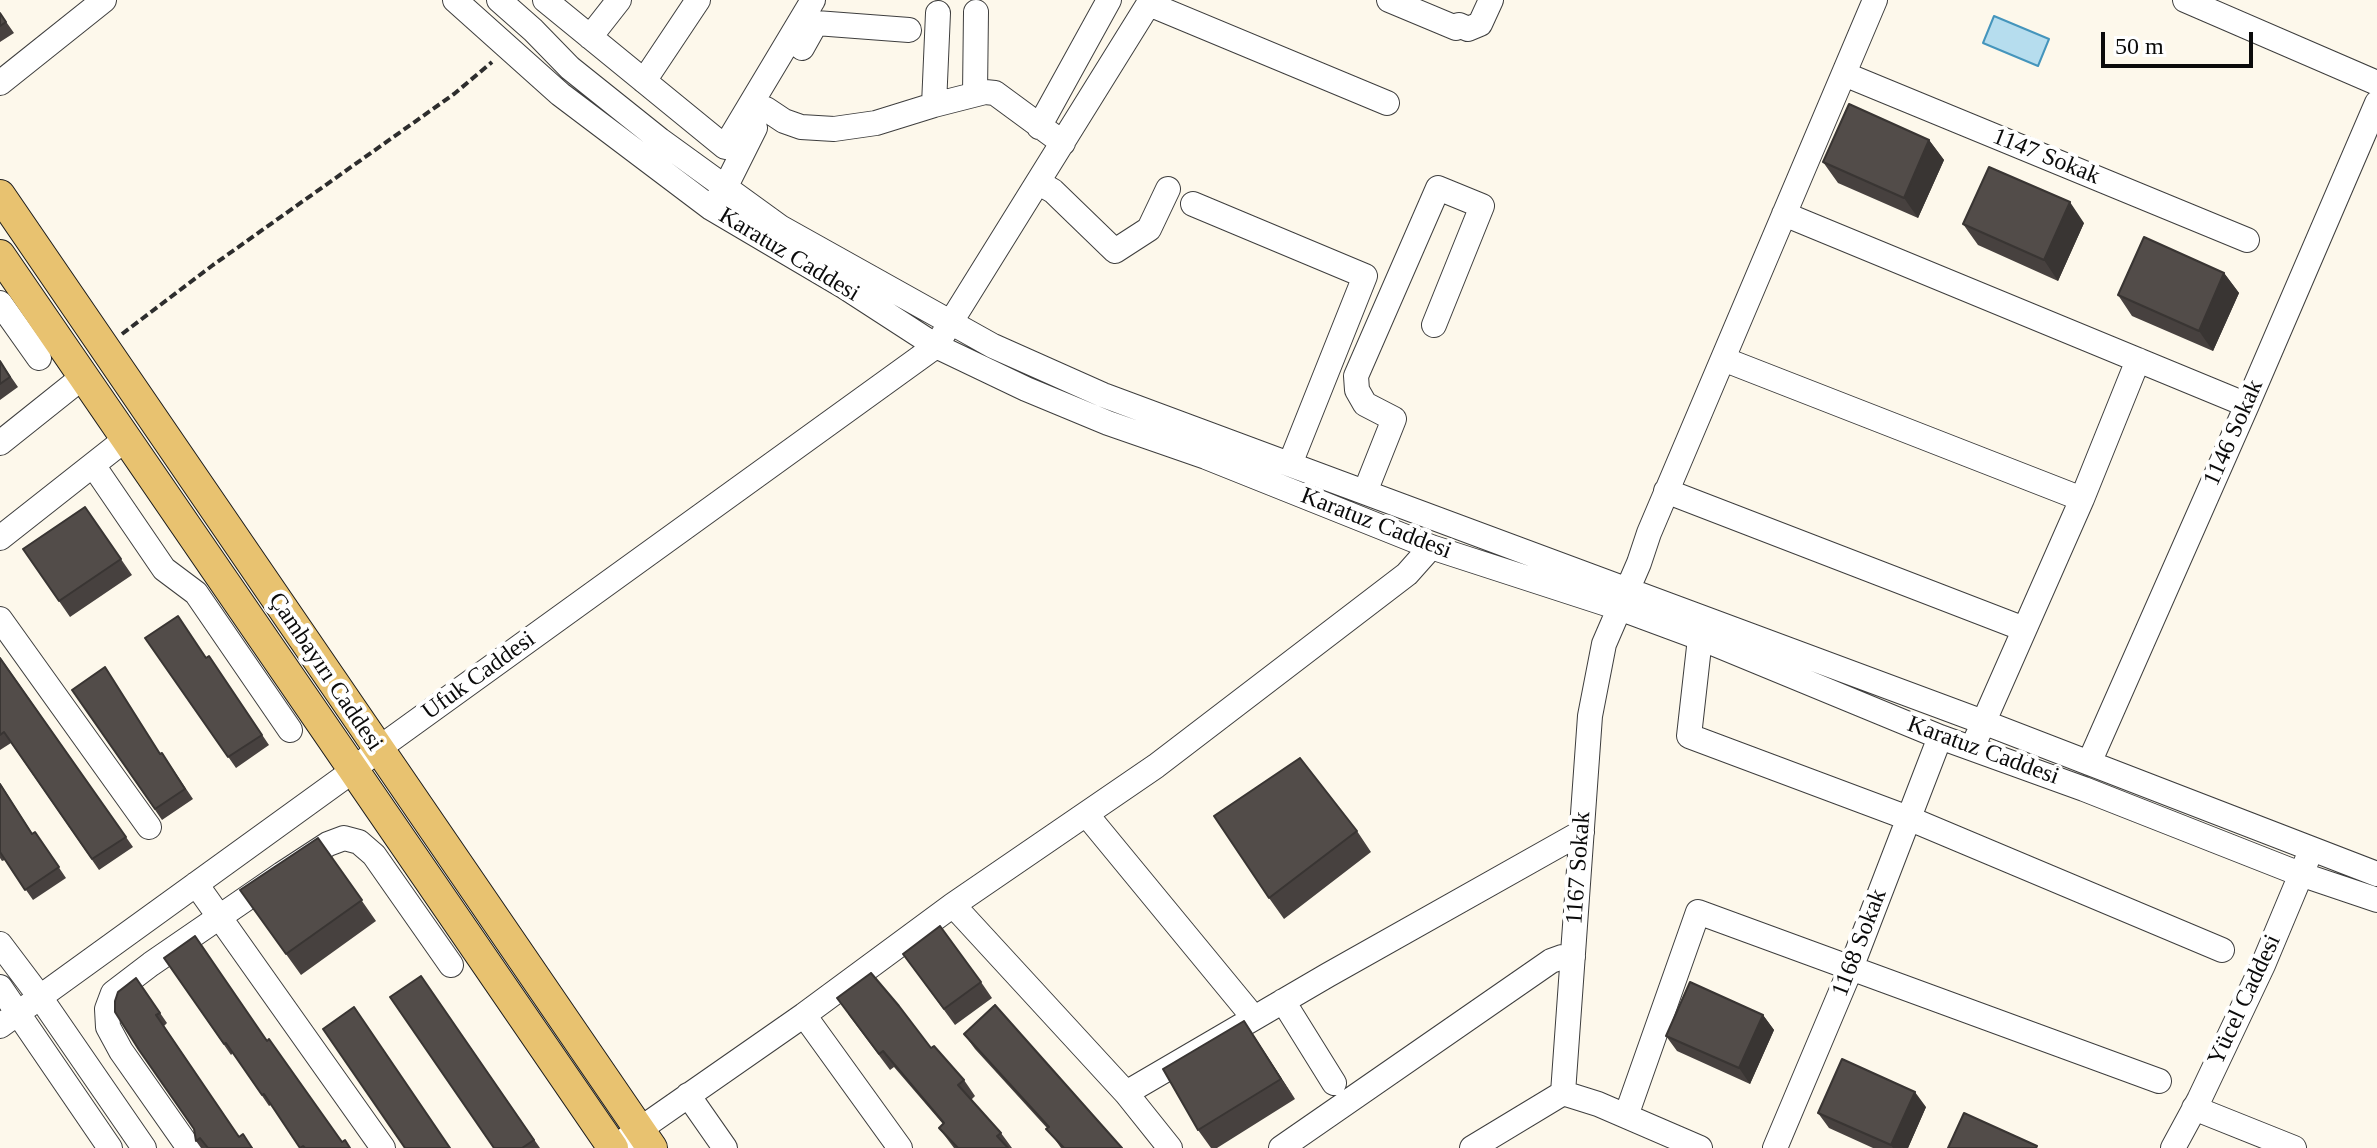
<!DOCTYPE html>
<meta charset="utf-8">
<style>
body{margin:0}
#map{position:relative;width:2377px;height:1148px;overflow:hidden;background:#fdf8eb;font-family:Georgia,serif}
canvas{display:block}
.scale{position:absolute;left:2101px;top:32px;width:152px;height:36px;box-sizing:border-box;border:4px solid #0b0b0b;border-top:0;padding-left:10px;font-size:24px;line-height:28px;white-space:nowrap;color:#0b0b0b;-webkit-text-stroke:6px #fff;paint-order:stroke}
</style>
<div id="map">
<canvas width="2377" height="1148"></canvas>
<div class="scale">50 m</div>
</div>
<script>
const ctx = document.querySelector('canvas').getContext('2d');
ctx.lineJoin = 'round';
function fill(path, color) { ctx.fillStyle = color; ctx.fill(path, 'evenodd'); }
const toPath = rows => new Path2D(rows.map(r => 'M' + r).join(''));
function trace(path, color, width, dash) { ctx.strokeStyle = color; ctx.lineWidth = width; ctx.lineCap = dash ? 'butt' : 'round'; ctx.setLineDash(dash || []); ctx.stroke(path); }
function label(font, color, halo, rows, align = 'center') {
  ctx.font = font + ' Georgia,serif'; ctx.lineWidth = 8; ctx.setLineDash([]); ctx.textBaseline = 'middle'; ctx.strokeStyle = halo; ctx.fillStyle = color; for (const [text, x, y, turn = 0] of rows) {
    ctx.save(); ctx.translate(x, y); ctx.rotate((+turn || 0) * Math.PI / 180); ctx.textAlign = isNaN(turn) ? turn : align; if (halo) ctx.strokeText(text, 0, 0); ctx.fillText(text, 0, 0); ctx.restore();
  }
}
const water = toPath([
 [1994,16,2049,39,2038,66,1983,43,1994,16]
]);
const path = toPath([
 [122,334,213,265,454,94,492,62]
]);
const minor = toPath([
 [455,0,560,94,711,208,845,287,936,346,1026,389,1108,423,1206,457,1431,547,1619,608,1700,638,1940,737,2084,789,2300,874,2377,900],
 [499,0,533,30,570,68,660,140,780,227,993,346,1103,395,1983,722,2377,874],
 [545,0,725,147,813,0],
 [1389,0,1456,28],
 [2185,0,2377,83],
 [1149,4,1387,103],
 [1459,25,1468,29,1480,24,1491,0],
 [590,37,619,0],
 [802,48,816,23,909,30],
 [1844,74,2247,240],
 [644,81,698,0],
 [0,83,104,0],
 [975,93,976,12],
 [934,105,938,13],
 [766,109,784,121,801,127,834,129,876,123,934,105,985,92,995,93,1063,143],
 [1039,127,1109,0],
 [1039,183,1053,191,1115,251,1149,229,1168,189],
 [716,201,725,188,755,128],
 [1193,204,1365,276,1290,464],
 [1784,214,2247,405],
 [0,303,39,358],
 [1723,359,2082,499],
 [0,443,84,376],
 [93,465,164,569,196,593,290,730],
 [1666,491,2024,629],
 [1365,492,1394,419,1365,404,1357,390,1356,376,1438,188,1482,206,1434,325],
 [0,538,127,438],
 [0,619,149,827],
 [1700,638,1689,736,1908,818,2222,950],
 [1977,737,2082,499,2138,360],
 [2089,763,2247,405,2377,103],
 [1086,814,1254,1018],
 [196,884,383,1148],
 [953,905,1126,1093,1170,1148],
 [0,944,40,997,144,1148],
 [0,987,110,1148],
 [1283,1001,1334,1083],
 [804,1015,900,1148],
 [0,1026,354,770,378,749,936,346,1151,0],
 [1126,1093,1328,975,1582,832],
 [1563,1093,1590,716,1604,644,1639,563,1649,533,1875,0],
 [1563,1093,1598,1104,1700,1148],
 [688,1095,725,1148],
 [2194,1108,2294,1148],
 [1626,1116,1698,912,2159,1081],
 [626,1139,804,1015,953,905,1156,766,1407,574,1431,547],
 [189,1148,121,1051,108,1027,107,1009,113,993,151,964,282,874,328,844,344,838,359,842,374,855,451,965],
 [1281,1148,1551,961,1562,957,1573,957],
 [1472,1148,1563,1093],
 [1775,1148,1851,968,1940,737],
 [2173,1148,2199,1100,2263,965,2307,860]
]);
const major = toPath([
 [0,195,652,1148],
 [0,255,613,1148]
]);
const wall = toPath([
 [0,13,14,33,0,42],
 [1929,140,1944,160,1918,218,1838,183,1823,162],
 [2084,223,2058,281,1978,245,1963,224],
 [2224,273,2239,293,2213,351,2132,316,2118,295],
 [0,361,18,387,0,400],
 [85,507,132,575,70,617,23,549],
 [145,638,207,658,209,656,269,745,236,768],
 [0,657,133,847,99,870,11,743,0,750],
 [112,678,160,754,162,753,193,799,162,820,72,690],
 [0,783,32,833,35,832,66,878,33,900,5,860,2,861,0,858],
 [1357,831,1371,852,1284,919,1269,898],
 [318,838,376,921,301,975,240,890],
 [164,958,267,1041,342,1142,350,1148,301,1148,271,1105,269,1106,233,1053,231,1055],
 [914,969,981,982,992,998,955,1025],
 [421,976,540,1148,494,1148],
 [136,978,167,1023,164,1026,239,1137,253,1148,201,1148,196,1141,194,1129],
 [848,1014,931,1048,964,1080,975,1096,971,1100,1001,1133,1012,1148,954,1148,939,1128,943,1124,894,1067,890,1070],
 [1763,1015,1774,1030,1750,1084,1677,1051,1666,1036],
 [1244,1021,1295,1099,1217,1148,1211,1148,1198,1130],
 [964,1034,1122,1148,1061,1148,1047,1128,975,1049],
 [1926,1107,1908,1148,1873,1148,1829,1128,1818,1113]
]);
const shadedWall = toPath([
 [1929,140,1944,160,1918,218,1904,198],
 [2070,202,2084,223,2058,281,2044,260],
 [2224,273,2239,293,2213,351,2199,331],
 [1763,1015,1774,1030,1750,1084,1739,1068],
 [1244,1021,1258,1042,1295,1099,1281,1079],
 [1915,1092,1926,1107,1908,1148,1893,1148,1891,1145]
]);
const building = toPath([
 [0,13,6,22,0,26,0,13],
 [1849,104,1929,140,1904,198,1823,162,1849,104],
 [1989,167,2070,202,2044,260,1963,224,1989,167],
 [2144,237,2224,273,2199,331,2118,295,2144,237],
 [0,361,10,377,0,384,0,361],
 [85,507,121,559,59,601,23,549,85,507],
 [178,616,206,658,209,656,262,735,228,757,145,638,178,616],
 [0,658,126,837,92,859,4,732,0,735,0,658],
 [105,667,160,754,162,753,185,789,155,809,72,690,105,667],
 [1300,758,1357,831,1269,898,1214,816,1300,758],
 [0,784,32,834,35,832,59,867,25,890,0,852,0,784],
 [318,838,362,900,286,954,240,890,318,838],
 [940,926,981,982,944,1009,903,954,940,926],
 [195,936,267,1041,269,1039,342,1142,345,1140,350,1148,305,1148,303,1146,300,1148,264,1094,262,1095,226,1043,224,1044,164,958,195,936],
 [871,973,899,1006,931,1048,934,1046,964,1080,958,1085,1001,1133,997,1136,1008,1148,958,1148,939,1128,944,1123,883,1051,879,1054,837,998,871,973],
 [421,976,534,1140,522,1148,494,1148,390,997,421,976],
 [136,978,160,1013,156,1015,239,1137,243,1134,252,1148,208,1148,200,1138,196,1141,194,1129,139,1050,115,1012,115,1001,118,992,136,978],
 [1690,982,1763,1015,1739,1068,1666,1036,1690,982],
 [995,1005,1122,1148,1064,1148,1046,1129,1049,1127,964,1034,995,1005],
 [354,1007,450,1148,405,1148,323,1029,354,1007],
 [1244,1021,1281,1079,1198,1130,1163,1069,1244,1021],
 [1842,1059,1915,1092,1891,1145,1818,1113,1842,1059],
 [1964,1113,2037,1146,2036,1148,1948,1148,1964,1113]
]);
const streetNames = [
 ["1147 Sokak",2046,157,22],
 ["Karatuz Caddesi",789,255,31],
 ["1146 Sokak",2234,433,-66],
 ["Karatuz Caddesi",1376,524,21],
 ["Çambayırı Caddesi",325,672,56],
 ["Ufuk Caddesi",479,676,-36],
 ["Karatuz Caddesi",1983,751,20],
 ["1167 Sokak",1579,868,-86],
 ["1168 Sokak",1860,943,-69],
 ["Yücel Caddesi",2245,1000,-65]
];
fill(water, '#b6ddee');
trace(water, '#4595bc', 2);
trace(minor, '#3e3e3e', 26);
trace(major, '#1c1c1c', 32);
trace(path, '#2d2d2d', 4, [8, 4]);
trace(minor, '#fff', 24);
trace(major, '#e8c270', 30);
fill(wall, '#47413f');
fill(shadedWall, '#393533');
fill(building, '#524c49');
trace(building, '#393533', 2);
label('24px', '#0b0b0b', '#fff', streetNames);
</script>
